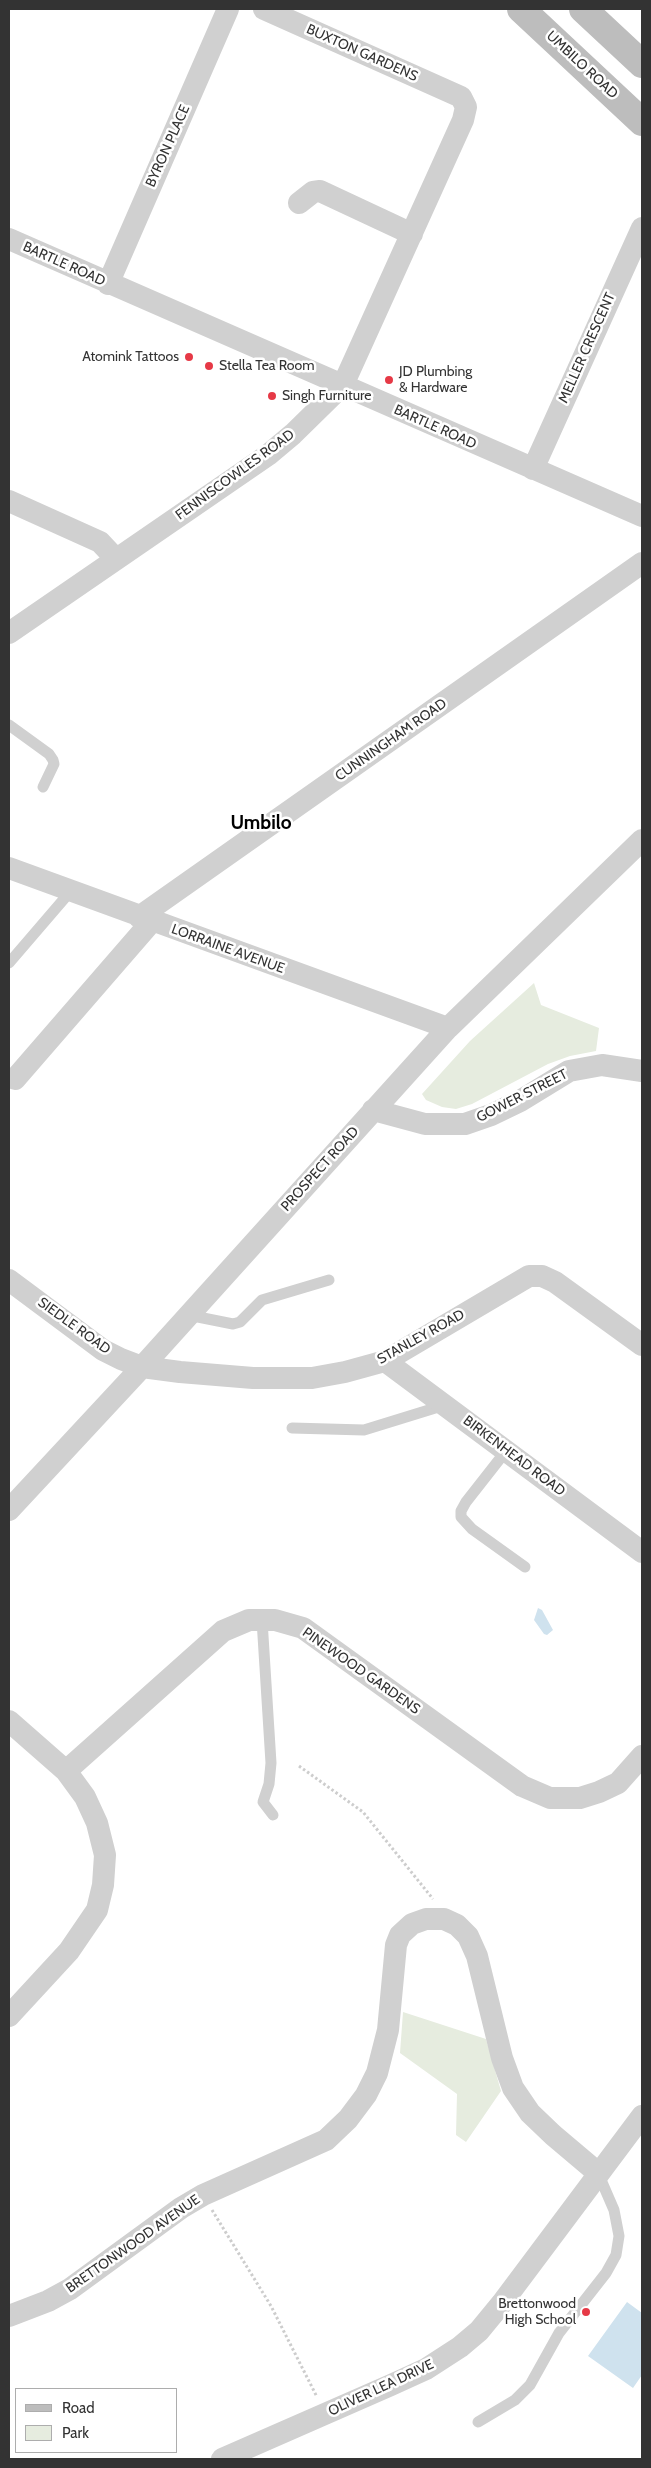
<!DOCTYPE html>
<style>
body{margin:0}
#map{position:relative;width:651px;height:2468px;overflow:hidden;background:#fff;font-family:Cabin,sans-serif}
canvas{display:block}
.frame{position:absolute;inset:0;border:10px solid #333;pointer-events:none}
.legend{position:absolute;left:15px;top:2388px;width:162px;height:65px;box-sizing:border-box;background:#fff;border:1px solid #adadad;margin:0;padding:6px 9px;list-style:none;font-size:15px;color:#333}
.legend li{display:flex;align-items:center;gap:10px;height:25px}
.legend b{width:25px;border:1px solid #adadad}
</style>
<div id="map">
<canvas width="651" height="2468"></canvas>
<div class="frame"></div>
<ul class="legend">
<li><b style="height:6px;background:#bdbdbd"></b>Road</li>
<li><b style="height:14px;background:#e6ecdf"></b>Park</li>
</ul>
</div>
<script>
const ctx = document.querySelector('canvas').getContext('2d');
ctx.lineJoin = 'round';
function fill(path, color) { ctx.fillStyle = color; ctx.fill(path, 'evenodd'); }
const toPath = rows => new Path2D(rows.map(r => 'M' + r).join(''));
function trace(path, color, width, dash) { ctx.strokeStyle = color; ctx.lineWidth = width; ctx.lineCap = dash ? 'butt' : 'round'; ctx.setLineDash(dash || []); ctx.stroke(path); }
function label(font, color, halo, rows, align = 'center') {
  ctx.font = font + ' Cabin,sans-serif'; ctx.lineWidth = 5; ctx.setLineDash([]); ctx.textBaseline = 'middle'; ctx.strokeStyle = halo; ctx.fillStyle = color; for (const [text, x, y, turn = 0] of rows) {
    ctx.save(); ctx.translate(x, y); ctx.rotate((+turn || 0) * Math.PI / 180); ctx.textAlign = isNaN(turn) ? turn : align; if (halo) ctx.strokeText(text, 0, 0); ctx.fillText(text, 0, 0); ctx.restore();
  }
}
const green = toPath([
 [534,983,541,1005,599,1028,596,1051,570,1056,548,1064,472,1104,456,1109,442,1107,426,1100,422,1094,470,1041],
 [403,2012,486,2039,501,2091,466,2142,456,2135,457,2094,400,2053]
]);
const water = toPath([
 [538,1608,542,1610,553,1630,547,1635,544,1634,534,1620],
 [627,2302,642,2313,642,2375,633,2388,588,2356]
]);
const path = toPath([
 [299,1766,363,1812,433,1899],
 [212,2210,271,2306,317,2397]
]);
const service = toPath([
 [9,725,49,754,53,760,54,764,43,787],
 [9,963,70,892],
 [188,1315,233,1324,240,1322,262,1300,329,1280],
 [292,1428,364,1430,445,1405],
 [506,1451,466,1502,461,1511,461,1517,472,1529,525,1567],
 [262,1620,271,1763,269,1784,263,1802,273,1815],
 [478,2422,515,2400,530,2385,559,2333,606,2273,616,2255,619,2236,614,2210,598,2173]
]);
const minor = toPath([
 [299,203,313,192,320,191,412,234],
 [9,239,642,516],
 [108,284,228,9],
 [533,469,642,228],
 [9,501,100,542,115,558],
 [9,633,268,455,293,434,343,385,463,120,466,107,461,97,264,9],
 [9,868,448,1028],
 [139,917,642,563],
 [15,1079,152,921],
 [373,1110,425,1124,465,1124,491,1115,520,1101,569,1071,602,1065,642,1071],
 [9,1280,103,1350,121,1359,142,1367,180,1372,253,1378,312,1378,345,1372,385,1361,529,1276,542,1276,555,1282,642,1345],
 [385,1361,642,1552],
 [9,1510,142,1367,448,1028,642,840],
 [9,1721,66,1771,85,1797,97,1823,105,1855,103,1885,97,1910,69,1951,9,2016],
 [66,1771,223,1631,249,1620,275,1620,303,1628,522,1786,550,1798,580,1798,599,1792,618,1783,642,1756],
 [9,2316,48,2301,70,2289,181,2208,203,2195,326,2140,348,2119,366,2095,377,2073,388,2030,396,1945,400,1935,412,1924,426,1919,444,1919,457,1925,468,1936,477,1956,502,2058,513,2088,530,2113,553,2135,598,2173],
 [222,2459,391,2385,426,2369,460,2347,479,2331,502,2303,642,2116]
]);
const secondary = toPath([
 [521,9,642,122],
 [583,9,642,64]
]);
const markers = [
 [189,357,5,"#e63946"],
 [209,366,5,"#e63946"],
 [389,380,5,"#e63946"],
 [272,396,5,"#e63946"],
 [586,2312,5,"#e63946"]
];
const streetNames = [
 ["BUXTON GARDENS",362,53,24],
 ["UMBILO ROAD",582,65,43],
 ["BYRON PLACE",168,146,-66],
 ["BARTLE ROAD",64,264,24],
 ["MELLER CRESCENT",587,348,-66],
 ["BARTLE ROAD",435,427,24],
 ["FENNISCOWLES ROAD",235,475,-36],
 ["CUNNINGHAM ROAD",391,740,-35],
 ["LORRAINE AVENUE",228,949,20],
 ["GOWER STREET",522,1096,-27],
 ["PROSPECT ROAD",320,1169,-48],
 ["SIEDLE ROAD",74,1326,36],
 ["STANLEY ROAD",421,1337,-29],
 ["BIRKENHEAD ROAD",514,1456,37],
 ["PINEWOOD GARDENS",361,1671,35],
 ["BRETTONWOOD AVENUE",133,2244,-35],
 ["OLIVER LEA DRIVE",381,2388,-25]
];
const poiNames = [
 ["Atomink Tattoos",179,357,"right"],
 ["Stella Tea Room",219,366],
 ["JD Plumbing",399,372],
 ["& Hardware",399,388],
 ["Singh Furniture",282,396],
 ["Brettonwood",576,2304,"right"],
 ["High School",576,2320,"right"]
];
const districtNames = [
 ["Umbilo",261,823]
];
fill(green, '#e6ecdf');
fill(water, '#cfe2ee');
trace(path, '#cdcdcd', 3, [2.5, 2.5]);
trace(service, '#d0d0d0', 11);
trace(minor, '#d0d0d0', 22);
trace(secondary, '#bdbdbd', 28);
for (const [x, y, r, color] of markers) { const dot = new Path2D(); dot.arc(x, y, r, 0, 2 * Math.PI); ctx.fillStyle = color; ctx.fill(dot); trace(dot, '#fff', 2); }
label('14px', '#333', '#fff', streetNames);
label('14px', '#333', '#fff', poiNames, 'left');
label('bold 19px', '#000', '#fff', districtNames);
</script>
